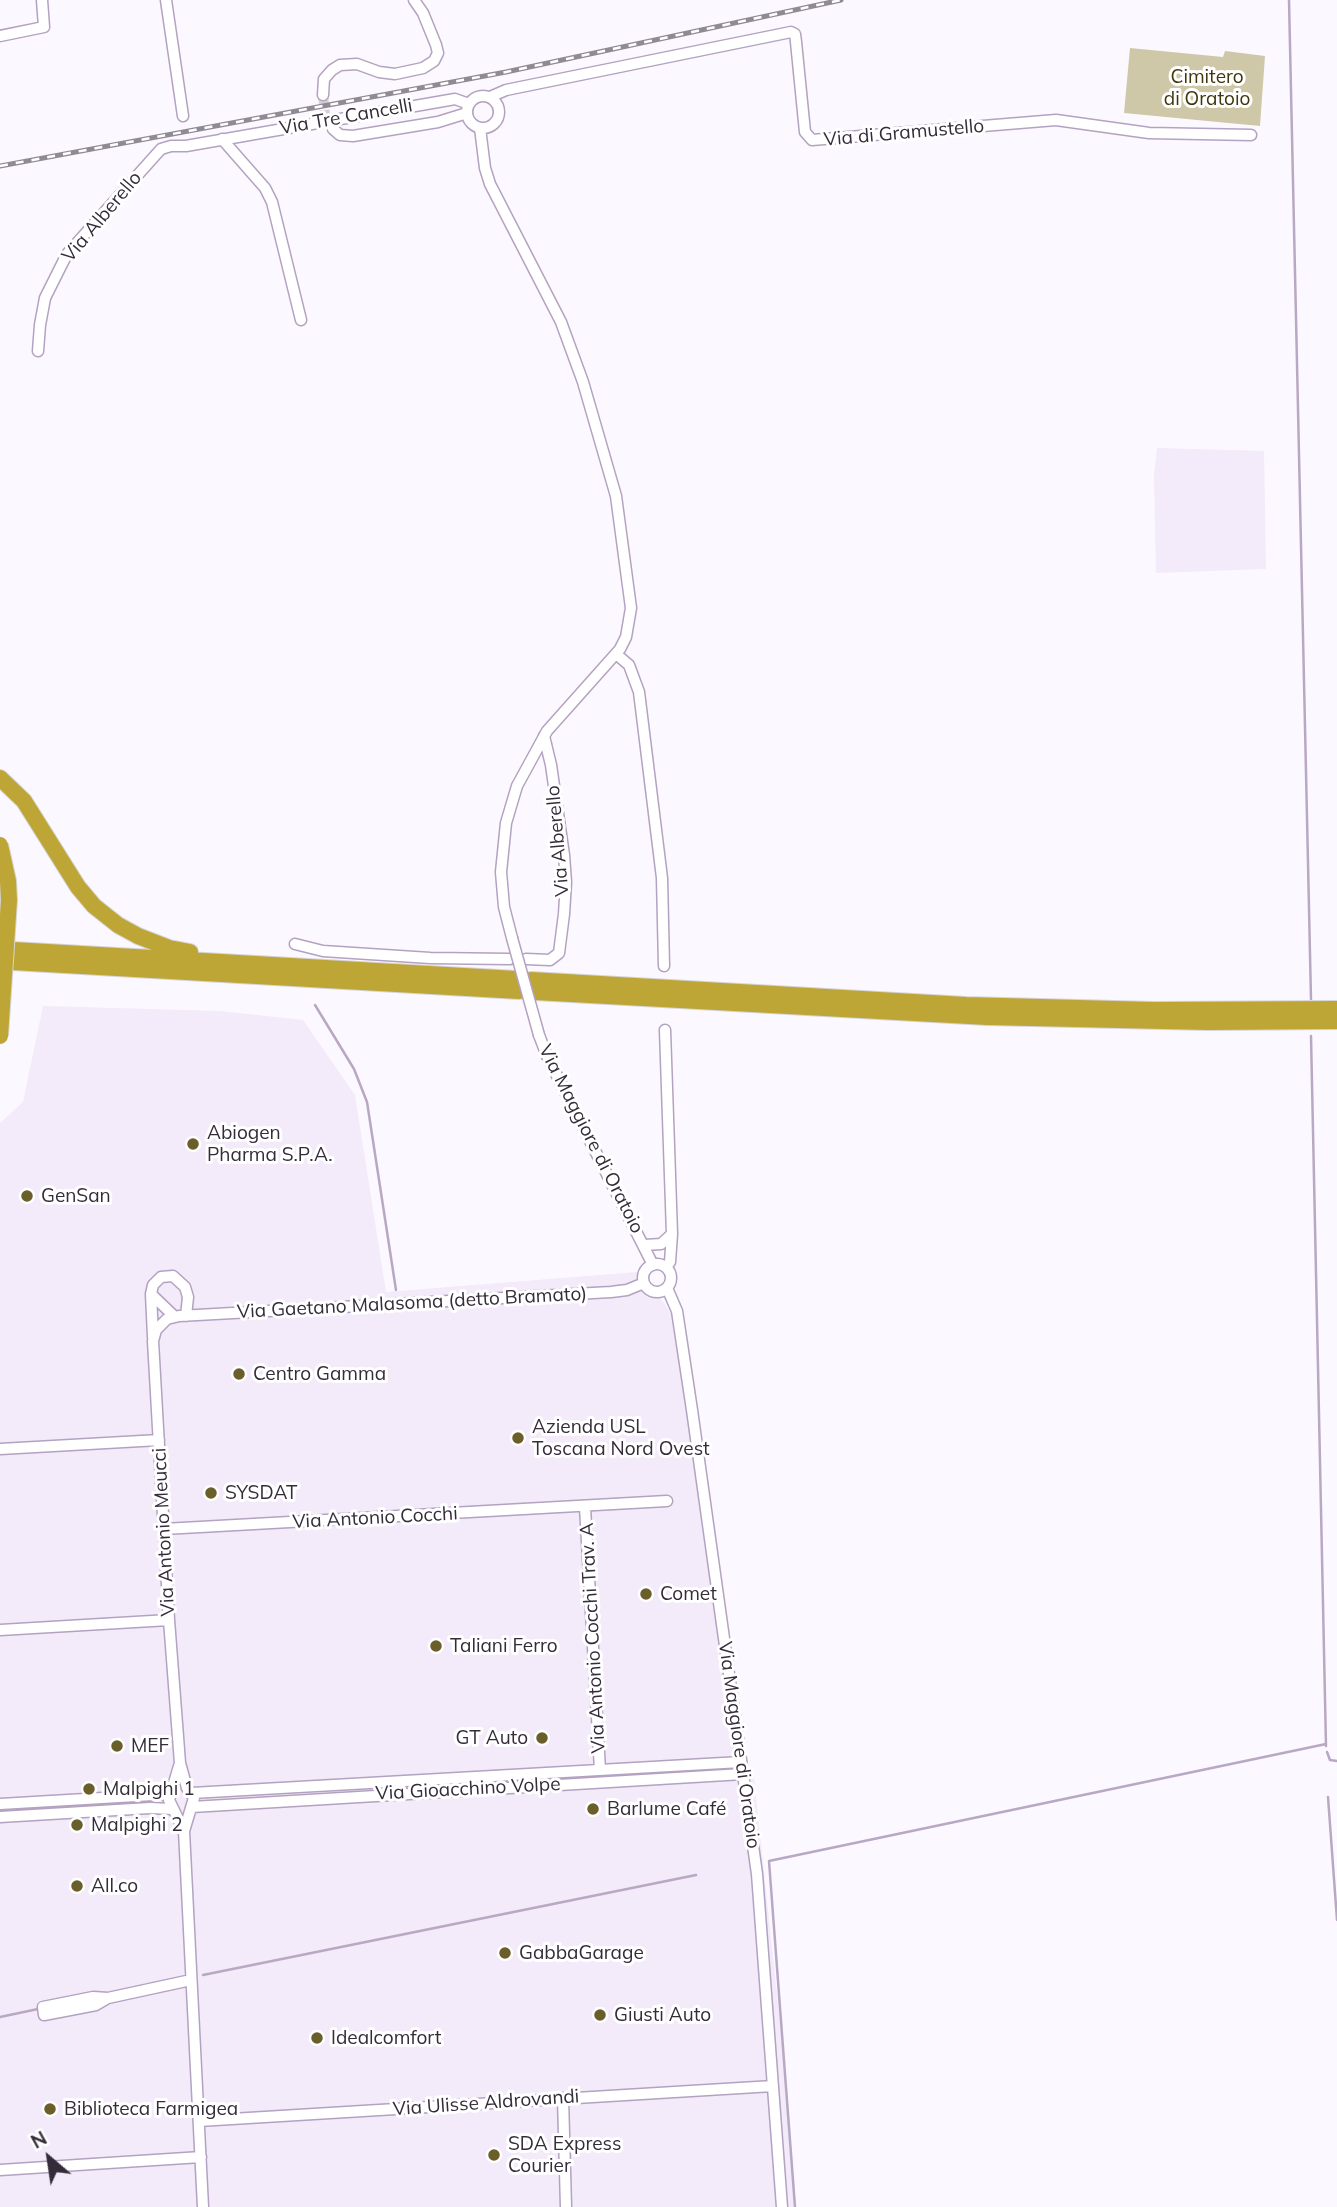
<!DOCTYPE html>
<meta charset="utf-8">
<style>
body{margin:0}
#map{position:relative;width:1337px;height:2207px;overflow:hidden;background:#fcf8ff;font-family:Mulish,sans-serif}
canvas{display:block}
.north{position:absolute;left:14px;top:2123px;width:70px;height:70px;-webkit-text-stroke:5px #fff;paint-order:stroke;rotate:331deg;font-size:19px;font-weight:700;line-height:28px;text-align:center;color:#342c39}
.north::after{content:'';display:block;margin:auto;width:24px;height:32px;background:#342c39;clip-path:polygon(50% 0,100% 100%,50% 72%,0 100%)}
</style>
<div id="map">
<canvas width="1337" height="2207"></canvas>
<div class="north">N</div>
</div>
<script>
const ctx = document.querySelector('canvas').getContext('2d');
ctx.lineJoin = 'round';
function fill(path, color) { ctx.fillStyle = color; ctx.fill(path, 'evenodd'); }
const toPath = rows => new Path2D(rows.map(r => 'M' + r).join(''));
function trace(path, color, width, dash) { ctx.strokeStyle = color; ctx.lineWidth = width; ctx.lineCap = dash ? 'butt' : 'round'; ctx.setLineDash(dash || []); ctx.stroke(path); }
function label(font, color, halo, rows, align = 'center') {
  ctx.font = font + ' Mulish,sans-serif'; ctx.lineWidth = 6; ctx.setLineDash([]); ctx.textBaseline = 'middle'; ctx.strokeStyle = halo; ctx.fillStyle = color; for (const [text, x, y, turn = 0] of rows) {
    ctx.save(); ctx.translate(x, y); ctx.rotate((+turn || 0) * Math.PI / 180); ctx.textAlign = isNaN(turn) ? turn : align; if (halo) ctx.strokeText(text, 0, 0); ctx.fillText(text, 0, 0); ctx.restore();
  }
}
const built = toPath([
 [1157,448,1264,451,1266,569,1156,573,1154,475],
 [43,1006,220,1011,303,1020,355,1095,386,1292,637,1272,665,1304,671,1315,687,1409,734,1742,754,1777,787,2089,796,2207,0,2207,0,1123,23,1102]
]);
const green = toPath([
 [1130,48,1223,57,1225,51,1265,56,1260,126,1124,113]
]);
const stream = toPath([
 [1289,0,1311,999],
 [315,1005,354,1069,367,1102,396,1290],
 [1311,1036,1326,1746],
 [1327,1752,1330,1760,1337,1761],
 [1328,1797,1337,1920],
 [203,1975,696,1875],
 [0,2017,38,2009],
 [795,2207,769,1861,1326,1744]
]);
const minorTunnel = toPath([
 [323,95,325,114,331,127]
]);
const minor = toPath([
 [166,0,183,116],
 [0,36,44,27,42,0],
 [323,95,324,79,332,70,340,65,357,64,379,72,395,74,423,68,434,61,438,53,436,45,423,13,414,0],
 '467 112a16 16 0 1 1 32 0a16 16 0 1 1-32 0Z',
 [490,97,506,90,791,32,795,34,796,42,805,132,812,140,1056,120,1149,133,1251,135],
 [480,128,485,168,490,184,561,322,583,382,616,496,631,608,626,637,620,649,547,731,517,786,506,823,501,872,504,907,512,938],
 [333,129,340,135,353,136,438,122,467,113],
 [222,139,265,188,272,202,301,320],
 [38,351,40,325,45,298,67,254,161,149,171,146,186,146,455,99,469,104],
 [616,654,629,665,639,692,662,878,664,966],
 [295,944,323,951,430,958,510,959],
 [526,959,550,960,559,953,564,914,566,882,564,855,551,765,544,736],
 [665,1030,672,1234,670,1262,666,1267],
 [539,1035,547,1056,653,1265],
 [645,1245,661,1244,672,1234],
 '643 1278a14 14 0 1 1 28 0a14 14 0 1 1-28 0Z',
 [667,1288,677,1311,692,1410,757,1874,782,2207],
 [151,1294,175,1317],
 [153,1337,151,1294,153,1285,161,1277,173,1276,185,1287,188,1297,186,1316],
 [0,1449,159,1440],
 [585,1507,600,1770],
 [164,1529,667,1501],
 [0,1630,169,1620],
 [179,1766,169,1800,184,1831],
 [192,1793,741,1762],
 [0,1804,170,1794],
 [192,1807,743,1774],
 [0,1817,150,1808,172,1809],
 [108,1998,96,2005,44,2015,43,2007,93,1997,108,1998,191,1980],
 [563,2098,566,2207],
 [199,2121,773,2086],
 [0,2170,201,2157],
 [203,2207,184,1831,194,1798,187,1788,180,1763,169,1620,153,1341,156,1330,167,1319,179,1316,611,1292,627,1290,644,1283]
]);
const highway = toPath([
 [0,778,24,801,78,887,94,906,118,925,138,936,169,948,190,952],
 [13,950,516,979],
 [12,962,519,991],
 [531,980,966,1005,1153,1010,1337,1009],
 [535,992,987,1017,1207,1022,1337,1021]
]);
const rail = toPath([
 [0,166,506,72,841,0]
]);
const minorBridge = toPath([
 [512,938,539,1035]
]);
const highwayBridge = toPath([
 [0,845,8,881,9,900,0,1036]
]);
const markers = [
 [193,1144,7,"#6a5e2b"],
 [27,1196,7,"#6a5e2b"],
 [239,1374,7,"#6a5e2b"],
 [518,1438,7,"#6a5e2b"],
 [211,1493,7,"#6a5e2b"],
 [646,1594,7,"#6a5e2b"],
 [436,1646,7,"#6a5e2b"],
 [542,1738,7,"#6a5e2b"],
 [117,1746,7,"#6a5e2b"],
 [89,1789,7,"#6a5e2b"],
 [593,1809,7,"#6a5e2b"],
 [77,1825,7,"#6a5e2b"],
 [77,1886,7,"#6a5e2b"],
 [505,1953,7,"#6a5e2b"],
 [600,2015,7,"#6a5e2b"],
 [317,2038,7,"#6a5e2b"],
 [50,2109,7,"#6a5e2b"],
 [494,2155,7,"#6a5e2b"]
];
const parkNames = [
 ["Cimitero",1207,77],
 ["di Oratoio",1207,99]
];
const streetNames = [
 ["Via Tre Cancelli",346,117,-10],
 ["Via di Gramustello",904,133,-5],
 ["Via Alberello",102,217,-50],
 ["Via Alberello",558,841,-95],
 ["Via Maggiore di Oratoio",591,1139,63],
 ["Via Gaetano Malasoma (detto Bramato)",412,1303,-3],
 ["Via Antonio Cocchi",375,1518,-3],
 ["Via Antonio Meucci",164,1532,-93],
 ["Via Antonio Cocchi Trav. A",593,1638,-93],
 ["Via Maggiore di Oratoio",739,1745,82],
 ["Via Gioacchino Volpe",468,1789,-3],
 ["Via Ulisse Aldrovandi",486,2103,-4]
];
const poiNames = [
 ["Abiogen",207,1133],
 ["Pharma S.P.A.",207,1155],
 ["GenSan",41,1196],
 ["Centro Gamma",253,1374],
 ["Azienda USL",532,1427],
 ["Toscana Nord Ovest",532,1449],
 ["SYSDAT",225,1493],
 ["Comet",660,1594],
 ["Taliani Ferro",450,1646],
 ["GT Auto",528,1738,"right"],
 ["MEF",131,1746],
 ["Malpighi 1",103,1789],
 ["Barlume Café",607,1809],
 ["Malpighi 2",91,1825],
 ["All.co",91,1886],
 ["GabbaGarage",519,1953],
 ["Giusti Auto",614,2015],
 ["Idealcomfort",331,2038],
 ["Biblioteca Farmigea",64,2109],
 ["SDA Express",508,2144],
 ["Courier",508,2166]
];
fill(built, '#f3eafa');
fill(green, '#cec8a9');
trace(stream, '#b9a8c4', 2.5);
trace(minorTunnel, '#d4cfd7', 10, [10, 5]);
trace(minor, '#b4a2c1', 13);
trace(highway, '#d6d5d7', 18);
trace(minor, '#fff', 10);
trace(highway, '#bda635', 16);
trace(rail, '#908a94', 5);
trace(rail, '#fff', 2.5, [8]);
trace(minorBridge, '#b4a2c1', 13, []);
trace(highwayBridge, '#d6d5d7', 18, []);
trace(minorBridge, '#fff', 10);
trace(highwayBridge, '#bda635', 16);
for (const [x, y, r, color] of markers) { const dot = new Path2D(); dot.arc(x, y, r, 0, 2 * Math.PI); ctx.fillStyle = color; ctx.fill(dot); trace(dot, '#fff', 2.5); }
label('19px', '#40370d', '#fff', parkNames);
label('19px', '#342c39', '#fff', streetNames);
label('19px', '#342c39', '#fff', poiNames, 'left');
</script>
